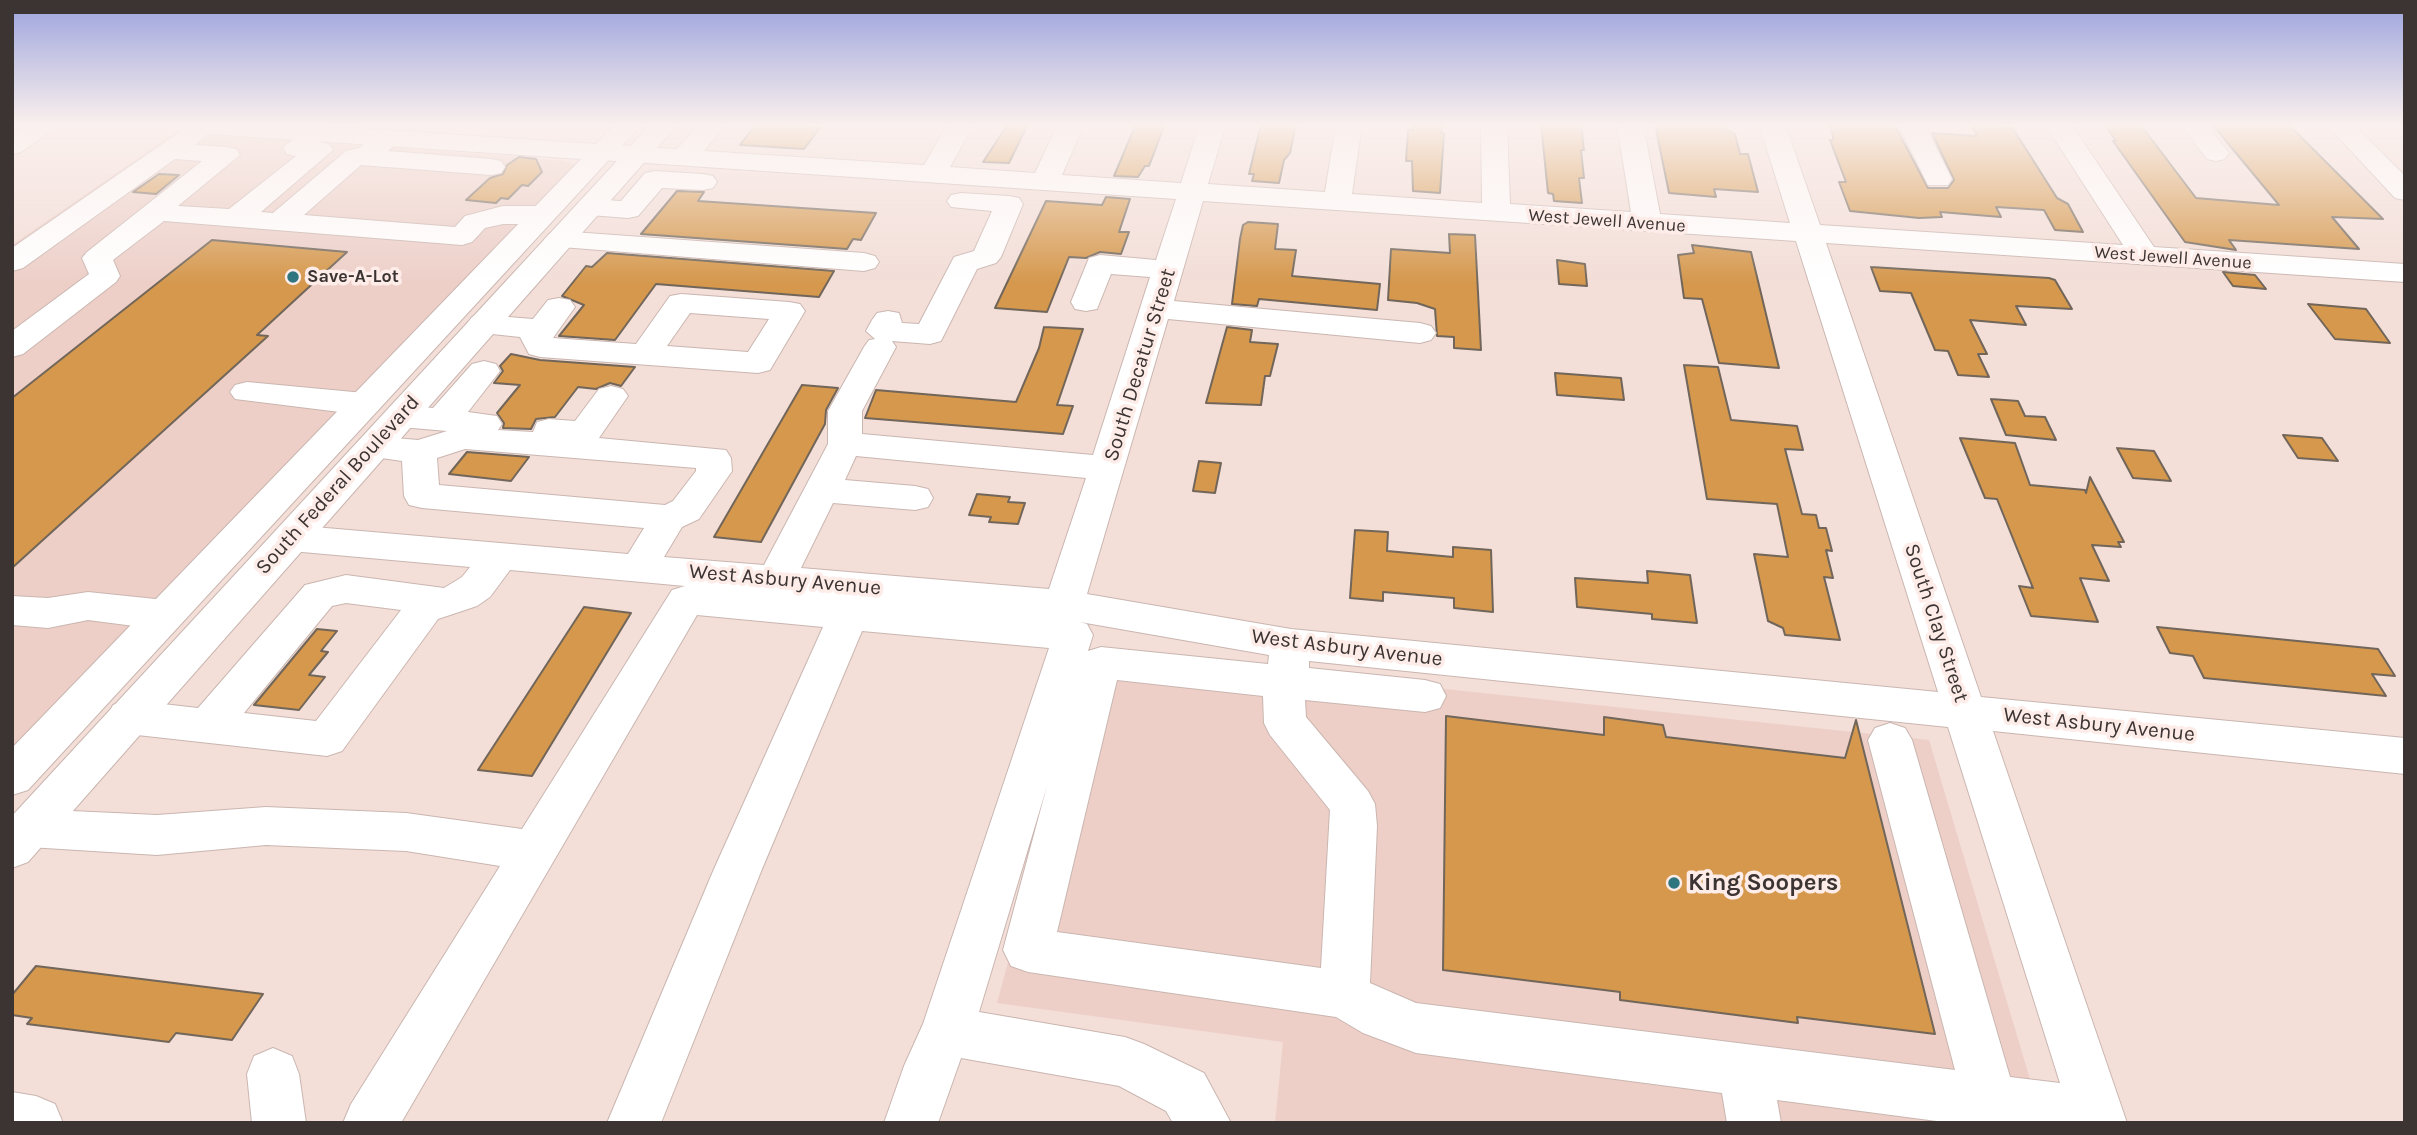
<!DOCTYPE html>
<style>
body{margin:0}
#map{position:relative;width:2417px;height:1135px;overflow:hidden;background:#f3ded8;font-family:Karla,sans-serif}
canvas{display:block}
.frame{position:absolute;inset:0;border:14px solid #3c3432;pointer-events:none}
</style>
<div id="map">
<canvas width="2417" height="1135"></canvas>
<div class="frame"></div>
</div>
<script>
const ctx = document.querySelector('canvas').getContext('2d');
ctx.lineJoin = 'round';
function fill(path, color) { ctx.fillStyle = color; ctx.fill(path, 'evenodd'); }
const toPath = rows => new Path2D(rows.map(r => 'M' + r).join(''));
function trace(path, color, width, dash) { ctx.strokeStyle = color; ctx.lineWidth = width; ctx.lineCap = dash ? 'butt' : 'round'; ctx.setLineDash(dash || []); ctx.stroke(path); }
function label(font, color, halo, rows, align = 'center') {
  ctx.font = font + ' Karla,sans-serif'; ctx.lineWidth = 7; ctx.setLineDash([]); ctx.textBaseline = 'middle'; ctx.strokeStyle = halo; ctx.fillStyle = color; for (const [text, x, y, turn = 0] of rows) {
    ctx.save(); ctx.translate(x, y); ctx.rotate((+turn || 0) * Math.PI / 180); ctx.textAlign = isNaN(turn) ? turn : align; if (halo) ctx.strokeText(text, 0, 0); ctx.fillText(text, 0, 0); ctx.restore();
  }
}
const built = toPath([
 [178,130,564,161,575,165,575,173,12,763,12,245],
 [1093,652,1929,740,2043,1123,1275,1123,1283,1042,997,1003]
]);
const building = toPath([
 [756,124,784,124,820,128,804,149,740,145,756,124],
 [1008,124,1028,124,1009,163,983,162,1008,124],
 [1136,124,1165,124,1149,166,1145,166,1138,177,1114,176,1136,124],
 [1261,124,1296,124,1290,153,1284,160,1279,183,1252,181,1254,174,1249,174,1261,124],
 [1413,124,1442,124,1441,133,1444,133,1440,193,1413,191,1412,161,1406,161,1408,130,1413,130,1413,124],
 [1541,124,1581,124,1584,150,1581,150,1584,178,1579,178,1582,203,1554,201,1553,194,1548,193,1541,124],
 [1655,124,1725,124,1726,129,1735,134,1740,154,1748,154,1758,192,1714,189,1716,197,1669,193,1655,124],
 [1829,124,1894,124,1928,188,1948,188,1954,180,1932,133,1977,136,1971,125,2012,127,2057,198,2068,204,2083,232,2055,230,2044,210,1996,207,2001,217,1940,212,1942,217,1919,218,1850,211,1839,182,1846,182,1830,140,1833,140,1833,136,1829,124],
 [2104,124,2140,124,2196,198,2279,205,2212,124,2288,124,2383,219,2332,217,2359,249,2229,240,2236,250,2185,242,2113,141,2116,141,2104,124],
 [519,157,536,159,542,172,528,186,522,185,508,199,501,198,496,203,466,200,490,178,503,174,507,165,519,157],
 [159,174,179,175,156,194,133,192,159,174],
 [677,191,704,192,698,201,876,213,861,240,853,239,847,249,641,234,677,191],
 [1106,197,1130,199,1119,232,1129,232,1121,254,1100,252,1086,258,1069,257,1047,312,995,308,1046,201,1102,205,1106,197],
 [1248,222,1278,224,1275,249,1296,250,1292,276,1380,284,1377,310,1259,299,1257,306,1232,304,1240,239,1243,225,1248,222],
 [1449,234,1475,235,1481,350,1454,348,1454,337,1437,336,1435,309,1417,303,1388,300,1391,249,1450,253,1449,234],
 [212,240,347,252,257,335,268,336,12,568,12,398,212,240],
 [1692,245,1751,252,1779,368,1719,363,1702,299,1684,298,1678,255,1694,253,1692,245],
 [607,253,834,271,819,297,656,284,615,340,559,336,584,305,562,296,586,266,592,267,607,253],
 [1557,260,1585,264,1587,286,1559,284,1557,260],
 [1871,267,2049,278,2055,280,2072,309,2016,306,2026,325,1970,320,1987,354,1978,354,1989,377,1958,375,1948,351,1935,350,1911,293,1880,291,1871,267],
 [2223,272,2255,275,2266,289,2233,286,2223,272],
 [2308,304,2366,309,2390,343,2335,339,2308,304],
 [1044,327,1083,329,1057,405,1073,406,1063,434,865,418,876,390,1016,402,1039,348,1044,327],
 [1227,327,1252,330,1250,342,1278,344,1270,376,1265,376,1261,405,1206,403,1227,327],
 [511,354,540,360,635,367,621,386,610,383,596,389,578,387,555,417,536,419,531,429,503,428,504,423,497,413,520,385,494,383,503,371,500,366,511,354],
 [1684,365,1718,367,1731,420,1797,426,1803,450,1785,449,1802,514,1816,515,1819,528,1826,528,1832,551,1826,550,1833,578,1824,577,1840,640,1785,635,1783,628,1768,621,1754,554,1788,557,1777,504,1707,499,1684,365],
 [1555,373,1621,378,1624,400,1557,395,1555,373],
 [802,385,838,388,826,410,825,424,761,542,714,537,802,385],
 [1991,399,2018,401,2025,416,2045,417,2056,440,2006,435,1991,399],
 [2283,435,2322,438,2338,461,2298,458,2283,435],
 [1960,438,2015,443,2030,485,2085,490,2086,493,2090,477,2124,542,2118,542,2121,547,2092,545,2109,581,2080,578,2098,622,2031,616,2019,586,2033,588,1997,499,1985,498,1960,438],
 [2117,448,2154,451,2171,481,2133,478,2117,448],
 [467,452,529,457,511,481,449,474,467,452],
 [1199,461,1221,463,1215,493,1193,491,1199,461],
 [977,494,1010,497,1008,502,1025,503,1018,524,989,522,991,517,969,515,977,494],
 [1355,530,1388,532,1387,551,1453,557,1453,547,1491,550,1493,612,1454,608,1454,598,1383,592,1383,601,1350,598,1355,530],
 [1647,571,1690,575,1697,623,1652,619,1652,614,1577,607,1575,578,1648,583,1647,571],
 [584,607,631,613,532,776,478,770,584,607],
 [2157,627,2378,649,2395,676,2372,674,2386,696,2204,678,2193,656,2170,653,2157,627],
 [317,629,337,631,321,651,328,652,309,675,325,677,299,710,254,705,317,629],
 [1446,716,1604,735,1604,717,1663,725,1666,737,1845,758,1856,720,1935,1034,1797,1017,1798,1023,1620,1000,1620,992,1443,970,1446,716],
 [36,966,263,994,232,1040,176,1033,169,1042,27,1024,32,1018,12,1015,12,995,36,966]
]);
const minor = toPath([
 [30,124,61,124,21,152,12,154,12,135,30,124],
 [191,124,219,125,195,145,227,147,236,149,240,155,178,206,229,209,296,156,287,154,283,148,307,127,316,125,325,127,329,133,320,142,329,144,333,150,261,212,273,213,346,151,359,148,380,132,389,130,398,132,402,138,388,151,491,159,501,161,505,167,501,173,491,175,361,165,304,215,455,227,465,216,503,206,542,206,552,209,556,215,552,221,542,224,503,224,485,228,472,242,462,245,164,221,113,260,120,276,116,282,23,354,12,357,12,331,89,274,82,258,87,252,202,161,175,159,23,268,12,271,12,248,191,124],
 [699,124,726,124,704,151,924,165,948,124,974,124,950,167,1035,173,1058,124,1084,124,1062,175,1181,183,1200,124,1226,124,1208,184,1325,192,1336,124,1362,124,1352,194,1482,203,1481,124,1507,124,1510,204,1631,212,1617,124,1643,124,1660,214,1790,223,1759,124,1785,124,1820,225,2123,245,2045,124,2071,124,2154,247,2405,264,2405,282,1826,243,1981,697,2405,738,2405,774,1993,731,2127,1123,1952,1123,1777,1100,1781,1123,1727,1123,1722,1093,1416,1053,1363,1033,1336,1017,1028,972,1011,966,1003,950,1047,786,979,1012,1125,1037,1144,1044,1204,1073,1231,1123,1173,1123,1166,1111,1119,1086,961,1058,938,1123,884,1123,904,1066,923,1024,1049,648,862,631,762,869,661,1123,607,1123,714,869,823,627,697,615,401,1123,343,1123,351,1104,500,866,406,851,266,845,157,855,29,847,13,842,13,814,29,809,157,815,266,807,406,813,522,829,672,590,685,586,510,570,490,597,477,606,438,619,342,751,327,756,128,734,113,729,107,717,113,705,128,700,198,708,305,585,346,575,444,588,462,577,470,567,291,551,278,547,272,538,278,529,291,525,628,554,644,528,422,508,409,505,404,496,402,461,361,455,355,447,361,439,373,436,418,440,447,431,401,427,389,424,384,416,389,408,401,405,433,408,472,364,484,361,496,364,500,371,468,412,497,416,502,424,498,430,533,432,537,422,549,419,575,421,599,389,611,386,623,389,628,396,599,438,726,450,731,458,732,471,699,519,682,527,664,557,764,565,828,444,828,411,864,347,869,340,875,339,866,331,872,320,877,313,888,311,899,313,902,323,919,324,954,257,974,251,992,211,951,207,947,201,951,195,961,193,1009,196,1019,198,1023,204,1001,257,996,263,977,269,941,341,930,344,892,341,896,347,862,411,862,434,1093,455,1150,277,1111,274,1097,309,1086,311,1075,309,1071,302,1089,258,1100,255,1156,260,1176,199,602,160,593,158,589,152,593,146,602,144,677,149,699,124],
 [1203,201,1796,241,1938,692,1291,629,1087,594,1168,319,1420,343,1431,340,1436,333,1431,326,1420,323,1174,301,1203,201],
 [465,449,696,468,696,471,673,501,665,505,439,485,437,458,465,449],
 [856,456,1086,478,1049,589,801,568,833,503,915,510,928,507,933,498,928,489,915,486,845,480,856,456],
 [346,603,401,610,316,721,244,713,332,606,346,603],
 [1080,622,1269,655,1268,664,1101,647,1088,651,1093,635,1087,624,1080,622],
 [1309,661,1948,727,2060,1083,2010,1077,1912,740,1905,728,1890,723,1875,728,1868,740,1955,1070,1416,1003,1370,983,1377,826,1375,804,1368,791,1306,717,1305,700,1425,712,1440,708,1446,696,1440,684,1425,680,1309,668,1309,661],
 [1117,680,1263,696,1264,723,1270,735,1330,810,1321,968,1057,932,1117,680],
 [1898,124,1924,124,1952,179,1948,185,1928,185,1898,124],
 [2180,124,2206,124,2229,153,2225,159,2216,161,2207,159,2180,124],
 [2326,124,2353,124,2405,176,2405,200,2395,198,2326,124],
 [655,171,703,174,713,176,717,182,713,188,703,190,662,188,638,216,628,218,590,215,580,213,576,207,580,201,590,199,621,201,645,173,655,171],
 [559,231,864,253,875,256,879,262,875,268,864,271,549,246,544,240,549,234,559,231],
 [681,294,789,302,800,304,805,311,770,370,758,373,540,357,529,354,520,337,483,333,472,331,467,324,472,317,483,315,533,319,548,300,559,298,570,300,575,307,553,338,636,344,670,296,681,294],
 [690,313,769,319,748,352,667,346,690,313],
 [247,382,364,393,376,397,381,404,376,411,364,415,235,399,230,392,235,385,247,382],
 [88,592,165,600,179,605,185,615,179,625,165,630,88,620,48,628,12,625,12,596,48,598,88,592],
 [273,1048,292,1056,299,1074,306,1123,252,1123,247,1074,254,1056,273,1048],
 [12,1092,36,1096,55,1104,63,1123,12,1123,12,1092]
]);
const major = toPath([
 [168,124,294,124,596,144,615,124,642,124,28,790,12,795,12,748,581,159,181,132,172,129,168,124],
 [651,124,678,124,28,862,12,868,12,816,651,124]
]);
const markers = [
 [293,277,7,"#2f7680"],
 [1674,883,7,"#2f7680"]
];
const farStreetnames = [
 ["West Jewell Avenue",1607,221,4],
 ["West Jewell Avenue",2173,258,4]
];
const farPoinames = [
 ["Save-A-Lot",307,277]
];
const streetNames = [
 ["South Decatur Street",1140,365,-73],
 ["South Federal Boulevard",338,485,-48],
 ["West Asbury Avenue",785,580,5],
 ["South Clay Street",1936,623,72],
 ["West Asbury Avenue",1347,648,7],
 ["West Asbury Avenue",2099,725,6]
];
const nearPoinames = [
 ["King Soopers",1688,883]
];
fill(built, '#edcfc8');
fill(building, '#d5984d');
trace(building, '#716659', 2);
trace(minor, '#cab6b0', 2);
trace(major, '#cab6b0', 2);
fill(minor, '#fff');
fill(major, '#fff');
const sky = ctx.createLinearGradient(0, 0, 0, 283);
sky.addColorStop(0, '#9ca3dd');
sky.addColorStop(0.44, '#faf0ed');
sky.addColorStop(1, '#faf0ed00');
ctx.fillStyle = sky;
ctx.fillRect(0, 0, 2417, 283);
for (const [x, y, r, color] of markers) { const dot = new Path2D(); dot.arc(x, y, r, 0, 2 * Math.PI); ctx.fillStyle = color; ctx.fill(dot); trace(dot, '#fdece8', 2.5); }
label('18px', '#3c3432', '#fdece8', farStreetnames);
label('bold 18px', '#3c3432', '#fdece8', farPoinames, 'left');
label('21px', '#3c3432', '#fdece8', streetNames);
label('bold 24px', '#3c3432', '#fdece8', nearPoinames, 'left');
</script>
